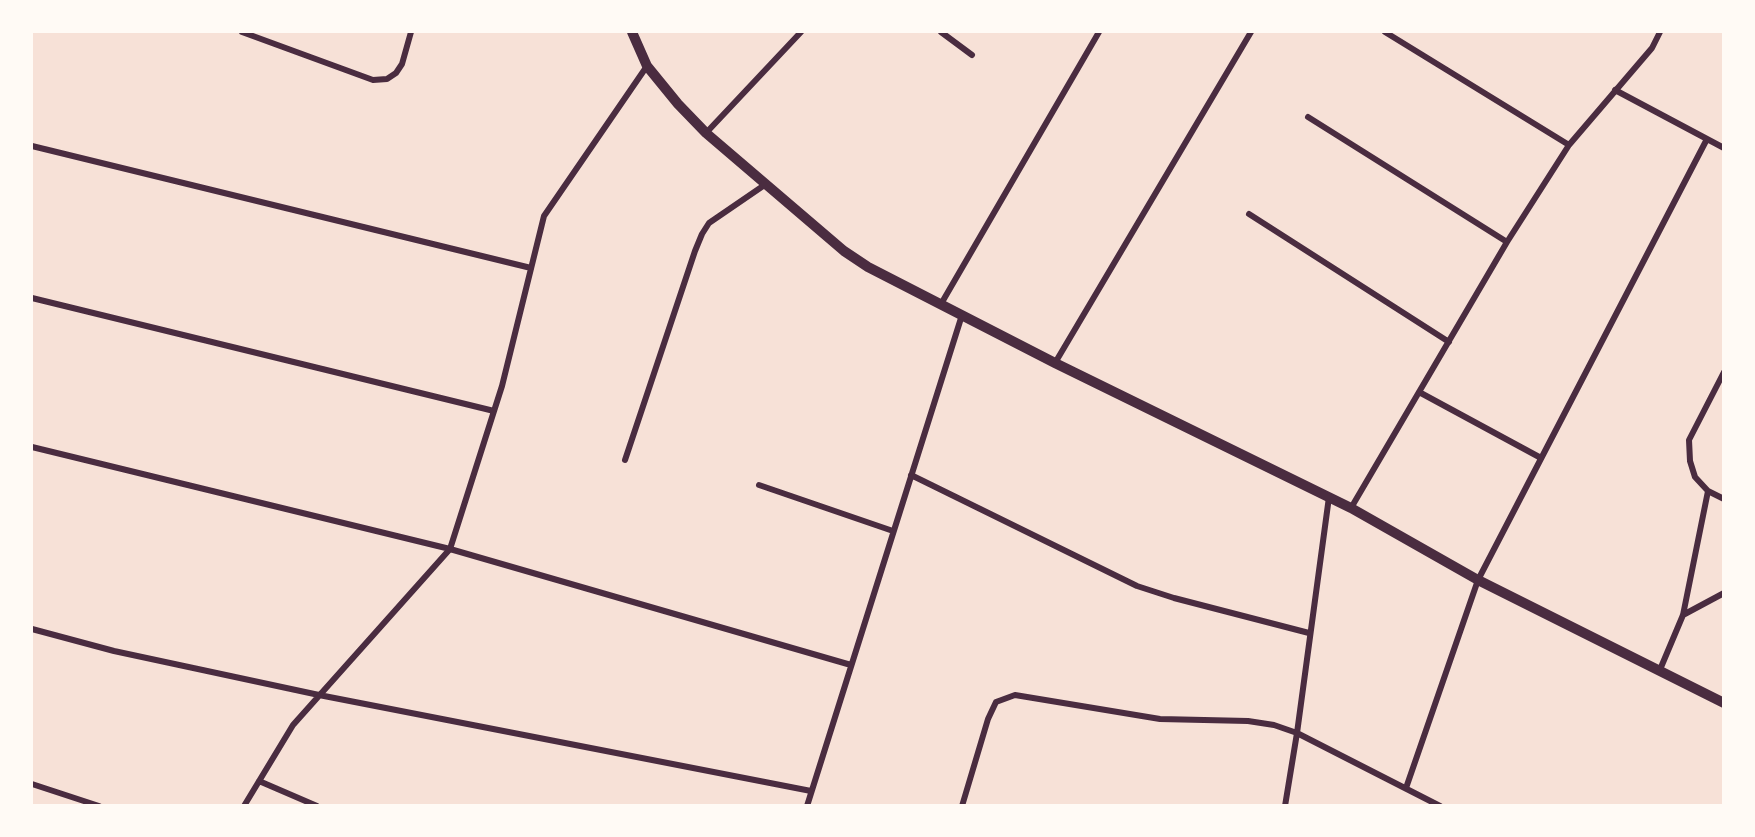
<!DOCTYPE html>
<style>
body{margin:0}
#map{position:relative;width:1755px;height:837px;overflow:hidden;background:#f7e1d7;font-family:"DM Sans",sans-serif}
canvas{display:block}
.frame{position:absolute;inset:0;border:33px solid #fffaf5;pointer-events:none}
</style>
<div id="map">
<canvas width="1755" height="837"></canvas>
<div class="frame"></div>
</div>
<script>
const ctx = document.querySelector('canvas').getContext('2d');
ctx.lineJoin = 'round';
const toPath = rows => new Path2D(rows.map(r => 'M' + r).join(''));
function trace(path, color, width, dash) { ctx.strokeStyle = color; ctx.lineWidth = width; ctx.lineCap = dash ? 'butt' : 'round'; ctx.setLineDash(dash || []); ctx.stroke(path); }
const minor = toPath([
 [242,32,373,80,387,79,396,73,402,64,411,32],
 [941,32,972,55],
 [1385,32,1569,145],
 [1615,90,1724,148],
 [1308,117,1507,242],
 [706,133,801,32],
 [32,146,531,268],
 [1249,214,1449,342],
 [32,298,494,411],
 [941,304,1099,32],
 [1055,363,1251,32],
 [1724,372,1689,440,1690,461,1695,477,1708,491,1724,499],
 [1419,392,1541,458],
 [32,447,450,549,851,665],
 [625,460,695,251,702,234,709,223,766,184],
 [911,475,1137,586,1174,598,1309,633],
 [759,485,893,531],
 [1351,508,1507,242,1569,145,1652,48,1660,32],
 [1683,615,1724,593],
 [32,629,114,651,319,695,811,791],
 [1659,672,1683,615,1708,491],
 [259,781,317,806],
 [32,784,99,806],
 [1406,788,1478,580,1707,139],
 [244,806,293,725,450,549,502,386,544,216,647,66],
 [807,806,962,315],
 [962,806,988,719,996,702,1015,695,1160,719,1248,721,1274,725,1297,733,1440,806],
 [1285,806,1297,733,1329,497]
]);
const tertiary = toPath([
 [632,32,647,66,678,104,706,133,844,251,868,267,1055,363,1351,508,1478,580,1724,703]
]);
trace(minor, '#4a2c40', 6);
trace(tertiary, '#4a2c40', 10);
</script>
